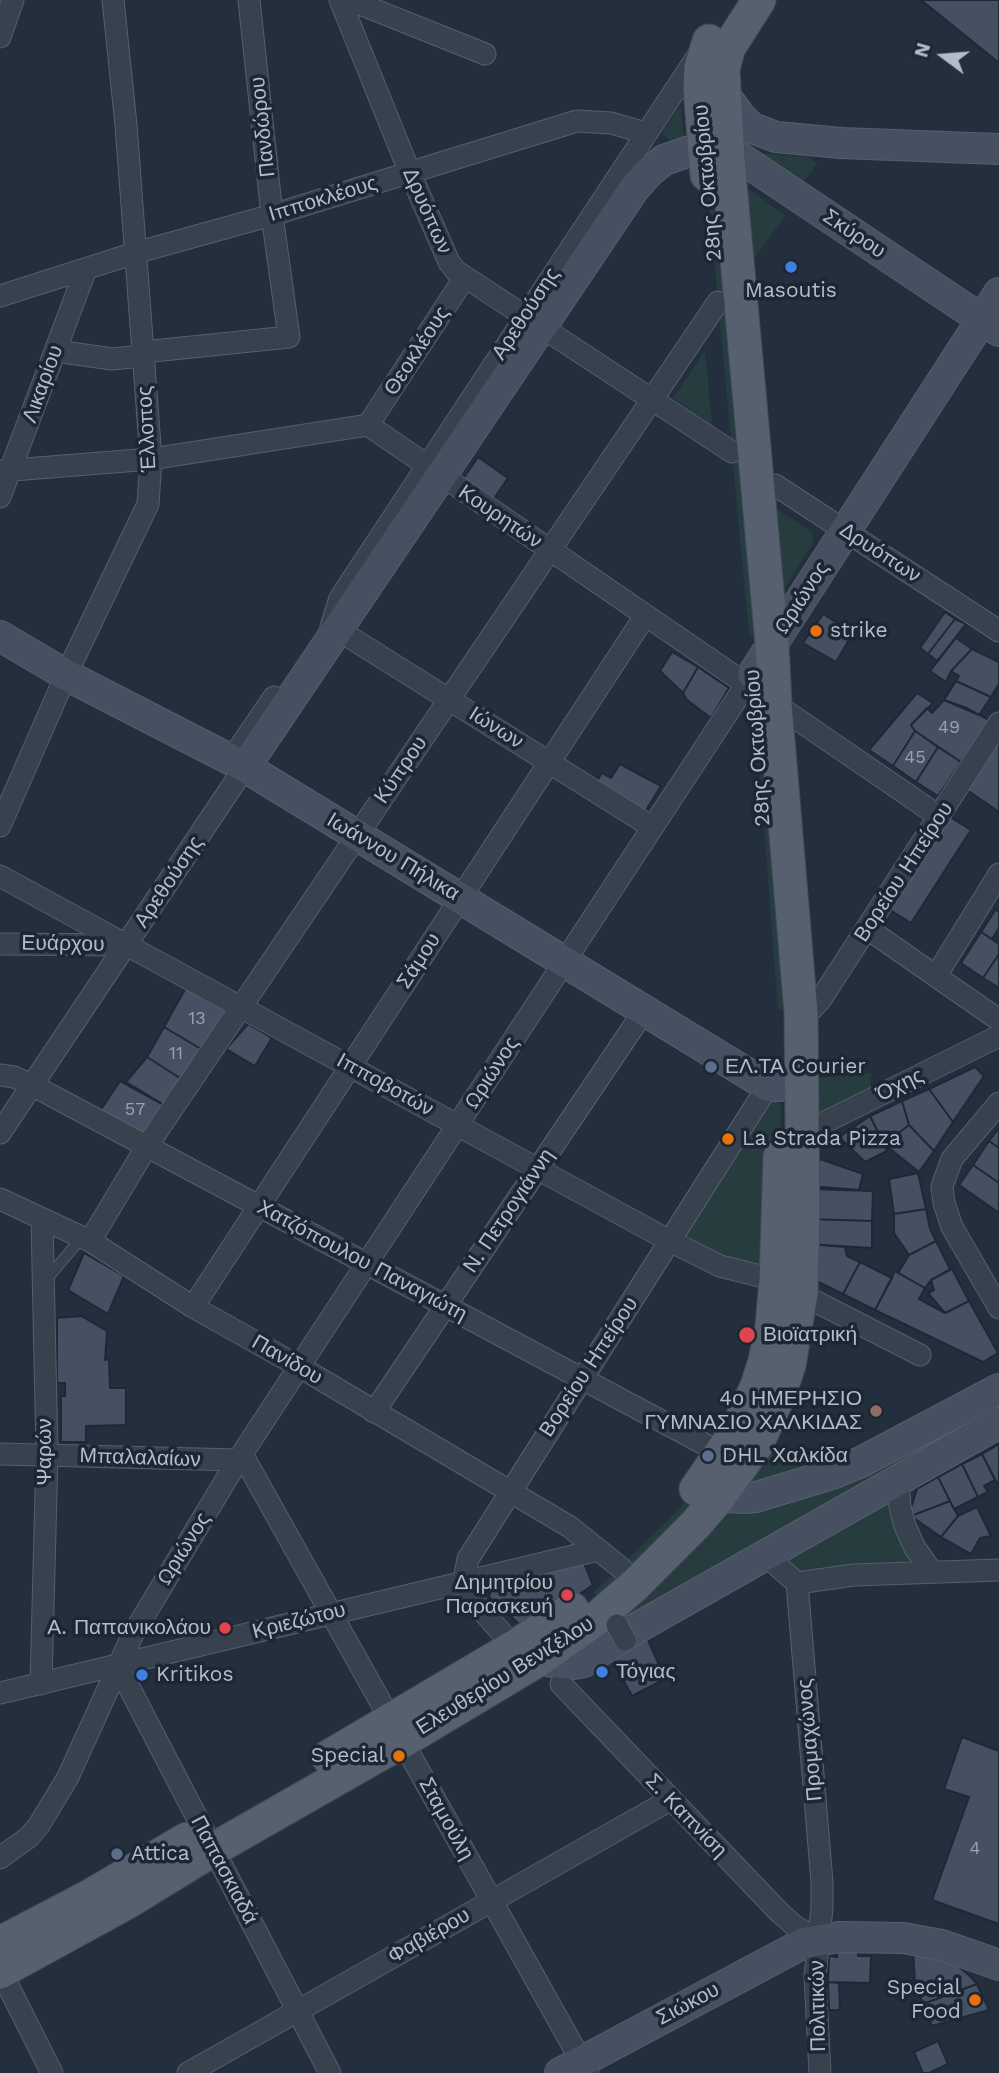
<!DOCTYPE html>
<meta charset="utf-8">
<style>
body{margin:0}
#map{position:relative;width:999px;height:2073px;overflow:hidden;background:#242f3e;font-family:"Work Sans",sans-serif}
canvas{display:block}
.north{position:absolute;left:908px;top:21px;width:70px;height:70px;-webkit-text-stroke:5px #1d2633;paint-order:stroke;rotate:286deg;font-size:19px;font-weight:700;line-height:28px;text-align:center;color:#b4bcc9}
.north::after{content:'';display:block;margin:auto;width:24px;height:32px;background:#b4bcc9;clip-path:polygon(50% 0,100% 100%,50% 72%,0 100%)}
</style>
<div id="map">
<canvas width="999" height="2073"></canvas>
<div class="north">N</div>
</div>
<script>
const ctx = document.querySelector('canvas').getContext('2d');
ctx.lineJoin = 'round';
function fill(path, color) { ctx.fillStyle = color; ctx.fill(path, 'evenodd'); }
const toPath = rows => new Path2D(rows.map(r => 'M' + r).join(''));
function trace(path, color, width, dash) { ctx.strokeStyle = color; ctx.lineWidth = width; ctx.lineCap = dash ? 'butt' : 'round'; ctx.setLineDash(dash || []); ctx.stroke(path); }
function label(font, color, halo, rows, align = 'center') {
  ctx.font = font + ' "Work Sans",sans-serif'; ctx.lineWidth = 7; ctx.setLineDash([]); ctx.textBaseline = 'middle'; ctx.strokeStyle = halo; ctx.fillStyle = color; for (const [text, x, y, turn = 0] of rows) {
    ctx.save(); ctx.translate(x, y); ctx.rotate((+turn || 0) * Math.PI / 180); ctx.textAlign = isNaN(turn) ? turn : align; if (halo) ctx.strokeText(text, 0, 0); ctx.fillText(text, 0, 0); ctx.restore();
  }
}
const green = toPath([
 [678,108,681,109,684,139,673,142,662,134],
 [758,153,809,157,817,164,800,187],
 [711,158,758,644,749,634,705,162],
 [746,187,785,216,753,260],
 [705,351,712,425,673,398],
 [778,510,811,531,814,538,812,545,786,586,778,582,773,511],
 [761,699,801,1007,778,1010,755,708],
 [871,1073,870,1092,801,1134,757,1443,812,1472,999,1389,999,1423,898,1480,932,1572,797,1583,765,1555,628,1633,594,1592,679,1509,723,1454,776,1280,670,1241,768,1086,781,1107,781,1128,800,1133,801,1079]
]);
const building = toPath([
 [921,0,999,0,999,62,998,62,921,0],
 [478,457,508,478,493,500,463,479,478,457],
 [945,612,955,619,928,654,920,648,945,612],
 [823,614,853,633,836,662,803,643,823,614],
 [955,619,966,624,937,661,928,654,955,619],
 [956,638,972,649,951,671,946,682,930,671,956,638],
 [972,649,999,662,999,684,991,697,956,681,959,676,951,671,972,649],
 [672,652,698,667,683,693,660,671,672,652],
 [698,667,729,688,711,718,687,700,683,693,698,667],
 [956,681,991,697,979,715,944,700,956,681],
 [917,693,933,703,911,725,915,731,893,766,869,750,917,693],
 [944,700,967,708,990,721,961,762,915,731,911,725,927,708,932,713,944,700],
 [915,731,938,747,916,782,893,766,915,731],
 [999,742,999,812,967,790,999,742],
 [938,747,961,762,938,796,916,782,938,747],
 [620,764,661,786,643,815,593,787,602,773,611,778,620,764],
 [950,817,971,830,911,923,890,910,950,817],
 [996,909,999,912,999,928,992,939,981,932,996,909],
 [981,932,999,944,999,954,983,978,961,963,981,932],
 [999,954,999,988,983,978,999,954],
 [188,984,231,1010,206,1052,164,1027,188,984],
 [248,1024,272,1038,255,1066,226,1049,248,1024],
 [164,1027,206,1052,186,1082,147,1057,164,1027],
 [147,1057,186,1082,171,1109,126,1082,147,1057],
 [975,1067,984,1076,953,1122,929,1089,975,1067],
 [120,1081,171,1109,150,1139,100,1111,120,1081],
 [929,1089,953,1122,934,1151,909,1125,902,1101,929,1089],
 [902,1101,909,1125,884,1144,870,1116,902,1101],
 [870,1116,887,1151,865,1162,839,1137,870,1116],
 [909,1125,934,1151,919,1172,884,1144,909,1125],
 [999,1128,999,1148,989,1141,999,1128],
 [989,1141,999,1148,999,1183,973,1165,989,1141],
 [820,1159,863,1174,859,1190,809,1186,820,1159],
 [973,1165,999,1183,999,1213,959,1185,973,1165],
 [918,1173,926,1209,894,1214,889,1179,918,1173],
 [809,1189,873,1191,872,1221,808,1219,809,1189],
 [926,1209,930,1229,936,1241,909,1255,894,1233,894,1214,926,1209],
 [808,1219,872,1221,872,1248,807,1244,808,1219],
 [936,1241,950,1269,931,1280,925,1288,898,1273,909,1255,936,1241],
 [807,1244,845,1247,847,1256,860,1262,843,1294,806,1276,807,1244],
 [84,1253,124,1276,108,1314,68,1290,84,1253],
 [860,1262,892,1278,875,1310,843,1294,860,1262],
 [952,1269,969,1301,945,1313,928,1293,934,1290,931,1280,952,1269],
 [895,1271,925,1288,919,1299,945,1313,969,1301,998,1353,983,1362,875,1310,895,1271],
 [81,1316,107,1331,105,1360,109,1359,110,1388,126,1388,126,1425,86,1426,86,1442,61,1442,61,1396,65,1396,65,1383,57,1383,57,1318,81,1316],
 [999,1444,999,1482,997,1483,982,1454,999,1444],
 [982,1454,995,1480,984,1486,988,1492,978,1497,962,1464,982,1454],
 [962,1464,978,1497,954,1509,938,1477,962,1464],
 [938,1477,950,1501,911,1516,910,1511,917,1489,938,1477],
 [950,1501,958,1516,941,1537,911,1516,950,1501],
 [977,1507,991,1536,980,1538,971,1554,941,1537,958,1516,977,1507],
 [582,1558,593,1585,526,1630,489,1597,495,1576,582,1558],
 [646,1635,665,1679,632,1696,609,1653,646,1635],
 [962,1737,999,1751,999,1924,932,1900,969,1797,944,1789,962,1737],
 [837,1948,858,1948,858,1956,871,1956,870,1983,828,1982,829,1956,837,1957,837,1948],
 [913,1949,957,1965,972,1978,977,1984,923,2004,915,1983,913,1949],
 [828,1982,839,1983,840,2010,829,2010,828,1982],
 [977,1984,989,2010,932,2026,923,2004,977,1984],
 [938,2041,948,2064,929,2073,923,2073,914,2052,938,2041]
]);
const lane = toPath([
 [46,1280,82,1237]
]);
const street = toPath([
 [340,0,410,173,449,262,456,271,732,452],
 [350,0,485,54],
 [0,37,13,0],
 [0,296,135,253,272,215,577,121,611,123,646,133],
 [56,351,112,359,143,356],
 [143,352,289,337,272,215,249,0],
 [368,425,465,277],
 [0,471,151,459,368,425,940,817],
 [757,486,775,485,999,631],
 [0,497,86,269],
 [332,626,652,827],
 [331,627,340,598,699,54],
 [231,760,274,697],
 [0,826,66,675,148,504,151,459,126,125,113,0],
 [0,876,670,1241,720,1266,776,1280],
 [868,929,999,1020],
 [0,944,124,945],
 [936,976,999,874],
 [801,1013,811,1010,821,999,999,723],
 [0,1075,14,1077,32,1085,723,1454],
 [999,1103,952,1159,942,1186,944,1203,952,1227,999,1308],
 [0,1133,245,767],
 [801,1134,999,1036],
 [0,1199,90,1241,193,1307,300,1367,570,1527,621,1568],
 [90,1241,147,1146,718,302],
 [801,1294,920,1355],
 [193,1307,645,616],
 [374,1412,644,1011],
 [0,1454,238,1460],
 [242,1454,588,2073],
 [898,1480,900,1507,905,1526,915,1548,932,1572],
 [765,1555,797,1583,822,1882,822,1908,815,1976,820,2073],
 [797,1583,854,1575,999,1570],
 [514,1647,473,1600,464,1580,468,1559,768,1086],
 [118,1666,330,2073],
 [41,1684,47,1455,42,1219],
 [561,1684,779,1912,796,1927,819,1940],
 [0,1693,598,1550],
 [0,1858,29,1837,39,1825,68,1777,133,1634,238,1460,753,674],
 [0,1970,52,2073],
 [188,2073,670,1800]
]);
const secondary = toPath([
 [724,94,740,116,752,128,776,137,841,143,999,149],
 [0,636,66,675,245,767,768,1086,780,1086],
 [753,674,999,293],
 [245,767,634,189,649,172,664,160,696,149,727,149,999,331],
 [719,1497,745,1498,756,1497,832,1474,861,1462,999,1389],
 [538,1660,573,1664,584,1662,628,1633,999,1423],
 [560,2073,804,1943,839,1937,903,1938,942,1945,999,1965]
]);
const primary = toPath([
 [707,175,700,88,701,67,709,41],
 [696,1489,735,1433,757,1386,765,1361,772,1326,776,1280,780,1157],
 [328,1757,514,1647,572,1609],
 [0,1943,88,1897,187,1839],
 [0,1972,126,1903,214,1849,403,1741,538,1660,596,1619,636,1584,696,1524,719,1497,757,1444,779,1395,789,1365,801,1294,803,1217,801,1013,775,704,772,644,728,161,723,69,729,47,759,0]
]);
const streetBridge = toPath([
 [617,1625,625,1640]
]);
const markers = [
 [791,267,7,"#3f7fe0"],
 [816,631,7,"#e8710a"],
 [711,1067,7,"#5c6f8a"],
 [728,1139,7,"#e8710a"],
 [747,1335,9,"#e0444e"],
 [876,1411,7,"#8d6e63"],
 [708,1456,7,"#5c6f8a"],
 [567,1595,7,"#e0444e"],
 [225,1628,7,"#e0444e"],
 [602,1672,7,"#3f7fe0"],
 [142,1675,7,"#3f7fe0"],
 [399,1756,7,"#e8710a"],
 [117,1854,7,"#5c6f8a"],
 [975,2000,7,"#e8710a"]
];
const numberNames = [
 ["49",949,728],
 ["45",915,758],
 ["13",197,1019],
 ["11",176,1054],
 ["57",135,1110],
 ["4",975,1849]
];
const streetNames = [
 ["Πανδώρου",263,127,-96],
 ["28ης Οκτωβρίου",708,183,-95],
 ["Ιπποκλέους",323,199,-17],
 ["Δρυόπων",427,211,66],
 ["Σκύρου",854,234,34],
 ["Αρεθούσης",526,314,-57],
 ["Θεοκλέους",417,351,-57],
 ["Λικαρίου",43,384,-70],
 ["Έλλοπος",147,429,-93],
 ["Κουρητών",500,517,34],
 ["Δρυόπων",880,553,33],
 ["Ωριώνος",802,598,-57],
 ["Ιώνων",496,728,32],
 ["28ης Οκτωβρίου",758,748,-94],
 ["Κύπρου",401,770,-56],
 ["Ιωάννου Πήλικα",393,857,31],
 ["Βορείου Ηπείρου",904,872,-57],
 ["Αρεθούσης",169,882,-56],
 ["Ευάρχου",63,944,1],
 ["Σάμου",419,961,-57],
 ["Ωριώνος",492,1073,-57],
 ["Ιπποβοτών",385,1085,29],
 ["Όχης",900,1085,-26],
 ["Ν. Πετρογιάννη",509,1211,-56],
 ["Χατζόπουλου Παναγιώτη",362,1261,28],
 ["Πανίδου",287,1360,30],
 ["Βορείου Ηπείρου",589,1367,-57],
 ["Ψαρών",45,1452,-90],
 ["Μπαλαλαίων",140,1458,2],
 ["Ωριώνος",184,1549,-58],
 ["Κριεζώτου",299,1621,-14],
 ["Ελευθερίου Βενιζέλου",505,1676,-32],
 ["Προμαχώνος",810,1740,-95],
 ["Σ. Καπνίση",686,1816,46],
 ["Σταμούλη",446,1819,61],
 ["Παπασκιαδά",224,1870,62],
 ["Φαβιέρου",429,1936,-30],
 ["Σιώκου",688,2004,-28],
 ["Πολιτικών",818,2006,-91]
];
const poiNames = [
 ["Masoutis",791,291,"center"],
 ["strike",830,631],
 ["ΕΛ.ΤΑ Courier",725,1067],
 ["La Strada Pizza",742,1139],
 ["Βιοϊατρική",763,1335],
 ["4ο ΗΜΕΡΗΣΙΟ",862,1399,"right"],
 ["ΓΥΜΝΑΣΙΟ ΧΑΛΚΙΔΑΣ",862,1423,"right"],
 ["DHL Χαλκίδα",722,1456],
 ["Δημητρίου",553,1583,"right"],
 ["Παρασκευή",553,1607,"right"],
 ["Α. Παπανικολάου",211,1628,"right"],
 ["Τόγιας",616,1672],
 ["Kritikos",156,1675],
 ["Special",385,1756,"right"],
 ["Attica",131,1854],
 ["Special",961,1988,"right"],
 ["Food",961,2012,"right"]
];
fill(green, '#263c3f');
fill(building, '#455162');
trace(building, '#1f2835', 2);
trace(lane, '#565f6c', 12);
trace(street, '#565f6c', 23);
trace(secondary, '#565f6c', 32);
trace(primary, '#414a57', 35);
trace(lane, '#38414e', 10);
trace(street, '#38414e', 21);
trace(secondary, '#465061', 30);
trace(primary, '#56606e', 33);
trace(streetBridge, '#565f6c', 23, []);
trace(streetBridge, '#38414e', 21);
for (const [x, y, r, color] of markers) { const dot = new Path2D(); dot.arc(x, y, r, 0, 2 * Math.PI); ctx.fillStyle = color; ctx.fill(dot); trace(dot, '#1d2633', 2.5); }
label('18px', '#98a1af', null, numberNames);
label('21px', '#b4bcc9', '#1d2633', streetNames);
label('21px', '#b4bcc9', '#1d2633', poiNames, 'left');
</script>
